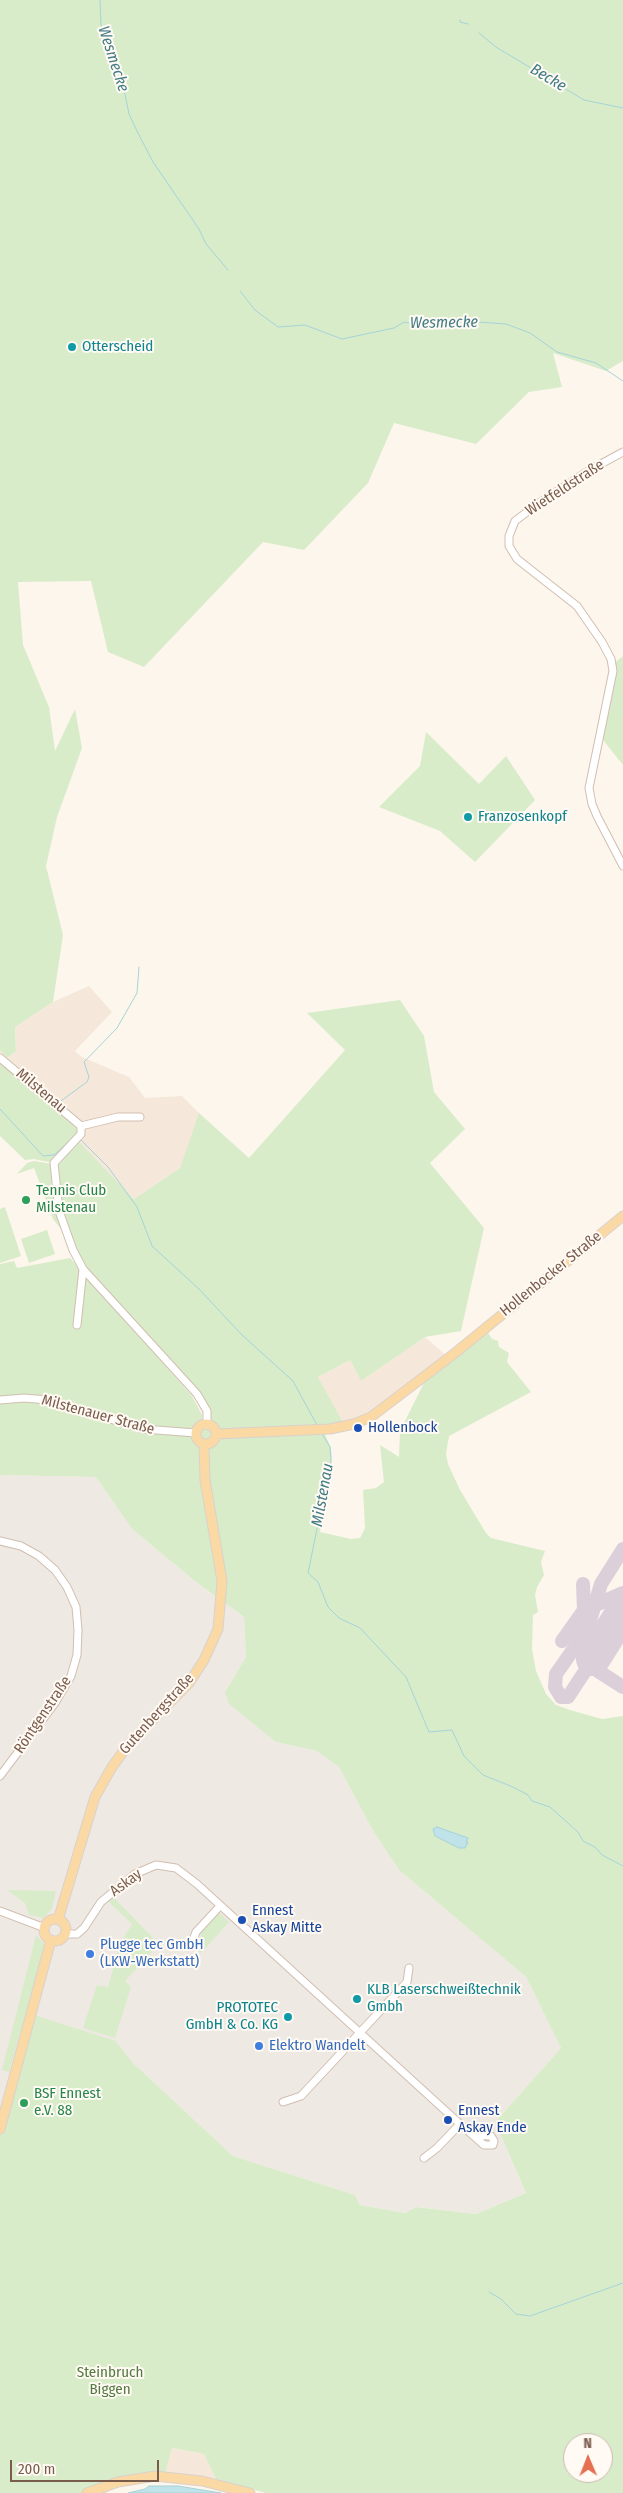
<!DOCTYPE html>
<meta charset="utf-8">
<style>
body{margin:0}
#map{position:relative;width:623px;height:2493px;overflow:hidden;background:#fdf6ec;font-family:"Fira Sans Condensed",sans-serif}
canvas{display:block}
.north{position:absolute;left:563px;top:2433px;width:50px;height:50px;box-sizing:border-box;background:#fffaf3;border:1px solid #cabbb1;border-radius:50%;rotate:359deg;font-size:14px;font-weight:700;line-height:20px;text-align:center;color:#7a5c4d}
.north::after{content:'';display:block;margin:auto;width:18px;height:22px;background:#e76f51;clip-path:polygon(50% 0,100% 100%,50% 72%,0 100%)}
.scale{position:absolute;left:10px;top:2460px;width:149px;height:22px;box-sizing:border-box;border:2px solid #7a5c4d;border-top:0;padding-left:6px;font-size:15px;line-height:18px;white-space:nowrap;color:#7a5c4d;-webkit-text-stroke:4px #fffaf3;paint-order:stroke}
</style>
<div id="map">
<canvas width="623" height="2493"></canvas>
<div class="north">N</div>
<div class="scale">200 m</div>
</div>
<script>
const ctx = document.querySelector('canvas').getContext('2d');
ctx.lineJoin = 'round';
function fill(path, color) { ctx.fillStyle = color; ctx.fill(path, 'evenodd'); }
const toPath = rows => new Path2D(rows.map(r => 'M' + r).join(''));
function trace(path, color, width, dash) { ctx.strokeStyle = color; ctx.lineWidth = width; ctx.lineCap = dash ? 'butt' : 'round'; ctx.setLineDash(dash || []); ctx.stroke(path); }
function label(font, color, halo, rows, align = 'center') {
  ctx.font = font + ' "Fira Sans Condensed",sans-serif'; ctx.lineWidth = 4; ctx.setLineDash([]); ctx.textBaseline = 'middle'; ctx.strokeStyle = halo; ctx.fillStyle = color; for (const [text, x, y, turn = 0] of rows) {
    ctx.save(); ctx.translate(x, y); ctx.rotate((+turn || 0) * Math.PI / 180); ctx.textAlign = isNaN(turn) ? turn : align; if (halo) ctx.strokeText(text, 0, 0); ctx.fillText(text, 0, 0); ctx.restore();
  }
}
const residential = toPath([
 [89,986,112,1012,75,1051,82,1057,129,1077,145,1098,182,1096,201,1115,180,1168,134,1199,77,1141,85,1132,0,1061,0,1050,7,1058,16,1051,15,1027,53,1002],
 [425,1337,447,1356,366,1416,343,1423,318,1377,350,1360,361,1381],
 [171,2448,204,2454,216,2479,165,2473]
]);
const industrial = toPath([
 [0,1475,96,1477,132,1529,196,1582,244,1617,246,1657,225,1692,276,1742,317,1751,339,1767,373,1831,399,1870,526,1977,561,2048,495,2122,526,2193,476,2214,416,2207,405,2213,360,2205,355,2195,233,2156,133,2063,116,2041,0,2115]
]);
const green = toPath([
 [0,0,623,0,623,361,606,371,553,353,562,387,529,392,476,444,394,423,368,483,304,550,263,542,144,667,108,652,91,581,18,582,23,645,49,707,55,751,75,709,82,748,57,817,46,866,63,935,53,1002,15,1027,16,1051,7,1058,0,1050],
 [623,656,623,765,599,735,613,664],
 [426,732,479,784,506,756,535,800,475,862,440,831,379,807,420,766],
 [400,1000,424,1036,434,1092,465,1129,430,1163,484,1228,461,1331,425,1337,361,1381,350,1360,318,1377,345,1426,323,1430,331,1448,332,1461,320,1532,351,1539,360,1538,365,1528,363,1490,376,1488,384,1482,380,1445,399,1457,400,1431,423,1385,421,1380,485,1328,492,1339,498,1341,499,1347,509,1353,507,1362,531,1392,449,1436,446,1454,448,1464,460,1490,486,1533,491,1538,545,1551,541,1562,544,1575,537,1587,535,1595,538,1612,533,1615,532,1649,536,1671,546,1694,556,1705,570,1710,602,1719,623,1716,623,2493,266,2493,216,2479,204,2454,172,2448,165,2473,132,2475,102,2481,107,2493,0,2493,0,2115,34,2015,116,2041,133,2063,233,2156,355,2195,360,2205,405,2213,416,2207,476,2214,526,2193,495,2122,561,2048,526,1977,399,1870,373,1831,339,1767,317,1751,276,1742,229,1704,225,1692,246,1657,244,1617,196,1582,132,1529,96,1477,0,1475,0,1264,14,1261,17,1268,70,1258,192,1396,202,1415,202,1421,195,1428,205,1425,203,1402,83,1269,59,1211,54,1163,34,1159,25,1160,0,1136,0,1061,85,1132,78,1141,134,1199,180,1168,199,1113,249,1158,345,1050,307,1013],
 [573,2443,603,2443,603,2473,573,2473],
 [34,1161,52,1164,51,1186,57,1212,65,1234,53,1219,34,1168,17,1174,27,1163],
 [5,1207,21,1256,0,1263,0,1209],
 [47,1230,55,1254,29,1263,21,1239],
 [7,1890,56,1891,52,1909,43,1918,29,1915,25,1903],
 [112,1896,159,1944,125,1981,131,1987,115,2038,83,2028,97,1985,108,1987,120,1944,132,1924,108,1901],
 [218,1912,229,1922,201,1953,194,1948,200,1943,201,1932],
 [36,1935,45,1945,9,2072,2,2070]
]);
const water = toPath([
 [437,1827,468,1838,466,1842,468,1842,465,1848,459,1848,435,1836,433,1829,437,1827],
 [149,2486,178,2486,221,2493,128,2493,145,2489,149,2486]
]);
const stream = toPath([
 [100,0,101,25,122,79,129,114,137,131,153,162,199,229,206,244,228,270],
 [460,20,460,22,468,24],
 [479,33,496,47,584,100,623,108],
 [240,291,255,310,278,327,305,325,342,339,394,328,404,322,419,325,432,322,445,323,463,321,506,324,530,333,557,352,596,363,623,381],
 [58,1103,87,1082,89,1077,84,1062,117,1028,137,993,139,967],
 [0,1109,43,1156,54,1155,77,1134],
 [80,1139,108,1167,137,1207,152,1246,199,1289,242,1335,293,1381,318,1427],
 [321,1432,330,1447,331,1460,308,1573,318,1582,328,1607,339,1618,360,1628,406,1677,429,1732,452,1730,464,1756,483,1775,513,1787,528,1795,532,1801,550,1807,578,1832,583,1841,595,1847,602,1855,623,1866],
 [489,2292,501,2299,516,2314,530,2316,623,2283]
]);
const taxiway = toPath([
 [589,1608,623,1593],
 [589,1624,594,1636,608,1636],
 [562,1641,584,1610,583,1584],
 [593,1659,568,1697,561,1697,555,1687,556,1674,582,1637,589,1624,601,1584,623,1549],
 [593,1659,593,1664,598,1671,623,1687]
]);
const runway = toPath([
 [593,1659,623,1612]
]);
const minor = toPath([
 [623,452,588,471,539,503,515,521,509,536,509,546,517,559,577,606,602,642,611,659,613,671,589,788,592,804,597,816,623,866],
 [0,1058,81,1126,81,1134,54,1163,59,1211,73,1250,83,1269,197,1394,207,1411,207,1425],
 [81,1126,118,1117,140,1117],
 [77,1325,83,1269],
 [0,1400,24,1398,48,1400,143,1429,196,1433],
 [0,1541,21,1546,39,1556,55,1570,67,1587,76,1607,78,1630,77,1655,71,1676,55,1703,0,1776],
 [0,1911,45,1928],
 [65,1934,77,1934,84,1928,101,1902,135,1874,156,1865,176,1868,197,1884,460,2124,484,2145,493,2145,494,2141,491,2136,474,2135],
 [193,1940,196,1932,220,1906],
 [283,2102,301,2096,407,1982,409,1968],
 [424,2158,437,2148,460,2124]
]);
const major = toPath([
 '196 1434a10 10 0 1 1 20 0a10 10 0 1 1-20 0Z',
 [216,1434,330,1429,354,1424,371,1417,455,1353,623,1216],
 '44 1930a11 11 0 1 1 22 0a11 11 0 1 1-22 0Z',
 [58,1920,95,1797,112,1767,128,1745,189,1683,204,1660,218,1629,222,1581,205,1480,204,1444],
 [0,2129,51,1940],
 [87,2493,118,2482,155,2476,202,2481,250,2493]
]);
const markers = [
 [72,347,5,"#0f9aa8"],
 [468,817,5,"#0f9aa8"],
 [26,1200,5,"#2e9e5b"],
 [358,1428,5,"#1a4fb4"],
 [242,1920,5,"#1a4fb4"],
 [90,1954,5,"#3f7fe0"],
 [357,1999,5,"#0f9aa8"],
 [288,2017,5,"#0f9aa8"],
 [259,2046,5,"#3f7fe0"],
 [24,2103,5,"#2e9e5b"],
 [448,2120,5,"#1a4fb4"]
];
const cultureNames = [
 ["Otterscheid",82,347],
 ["Franzosenkopf",478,817],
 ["KLB Laserschweißtechnik",367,1990],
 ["Gmbh",367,2007],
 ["PROTOTEC",278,2008,"right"],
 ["GmbH & Co. KG",278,2025,"right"]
];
const streetNames = [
 ["Wietfeldstraße",565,488,-33],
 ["Milstenau",41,1091,40],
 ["Hollenbocker Straße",551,1274,-39],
 ["Milstenauer Straße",98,1415,15],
 ["Gutenbergstraße",157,1714,-48],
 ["Röntgenstraße",43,1715,-56],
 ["Askay",126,1883,-36]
];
const leisureNames = [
 ["Tennis Club",36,1191],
 ["Milstenau",36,1208],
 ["BSF Ennest",34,2094],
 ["e.V. 88",34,2111]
];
const transitNames = [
 ["Hollenbock",368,1428],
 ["Ennest",252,1911],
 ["Askay Mitte",252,1928],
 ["Ennest",458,2111],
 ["Askay Ende",458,2128]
];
const shopNames = [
 ["Plugge tec GmbH",100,1945],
 ["(LKW-Werkstatt)",100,1962],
 ["Elektro Wandelt",269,2046]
];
const parkNames = [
 ["Steinbruch",110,2373],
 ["Biggen",110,2390]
];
const waterNames = [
 ["Wesmecke",113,59,72],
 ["Becke",548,78,31],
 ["Wesmecke",444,323,-1],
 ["Milstenau",323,1495,-80]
];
fill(residential, '#f5e8da');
fill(industrial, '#efe9e4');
fill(green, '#d8ecc9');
fill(water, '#bfe3e8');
trace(water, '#a5d3da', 1);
trace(stream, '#a5d3da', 1);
trace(taxiway, '#dbcfda', 14);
trace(runway, '#dbcfda', 34);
trace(minor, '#d1beb0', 9);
trace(major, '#dad1cd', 11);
trace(minor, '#fff', 7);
trace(major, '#fbd9a5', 9);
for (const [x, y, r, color] of markers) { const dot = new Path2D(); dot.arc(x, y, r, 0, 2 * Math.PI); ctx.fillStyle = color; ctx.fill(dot); trace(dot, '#fffaf3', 2); }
label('15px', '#0d838f', '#fffaf3', cultureNames, 'left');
label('15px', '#7a5c4d', '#fffaf3', streetNames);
label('15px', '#27864d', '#fffaf3', leisureNames, 'left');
label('15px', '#164399', '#fffaf3', transitNames, 'left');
label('15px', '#366cbe', '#fffaf3', shopNames, 'left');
label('15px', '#537a41', '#fffaf3', parkNames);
label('italic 16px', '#437c86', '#fffaf3', waterNames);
</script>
